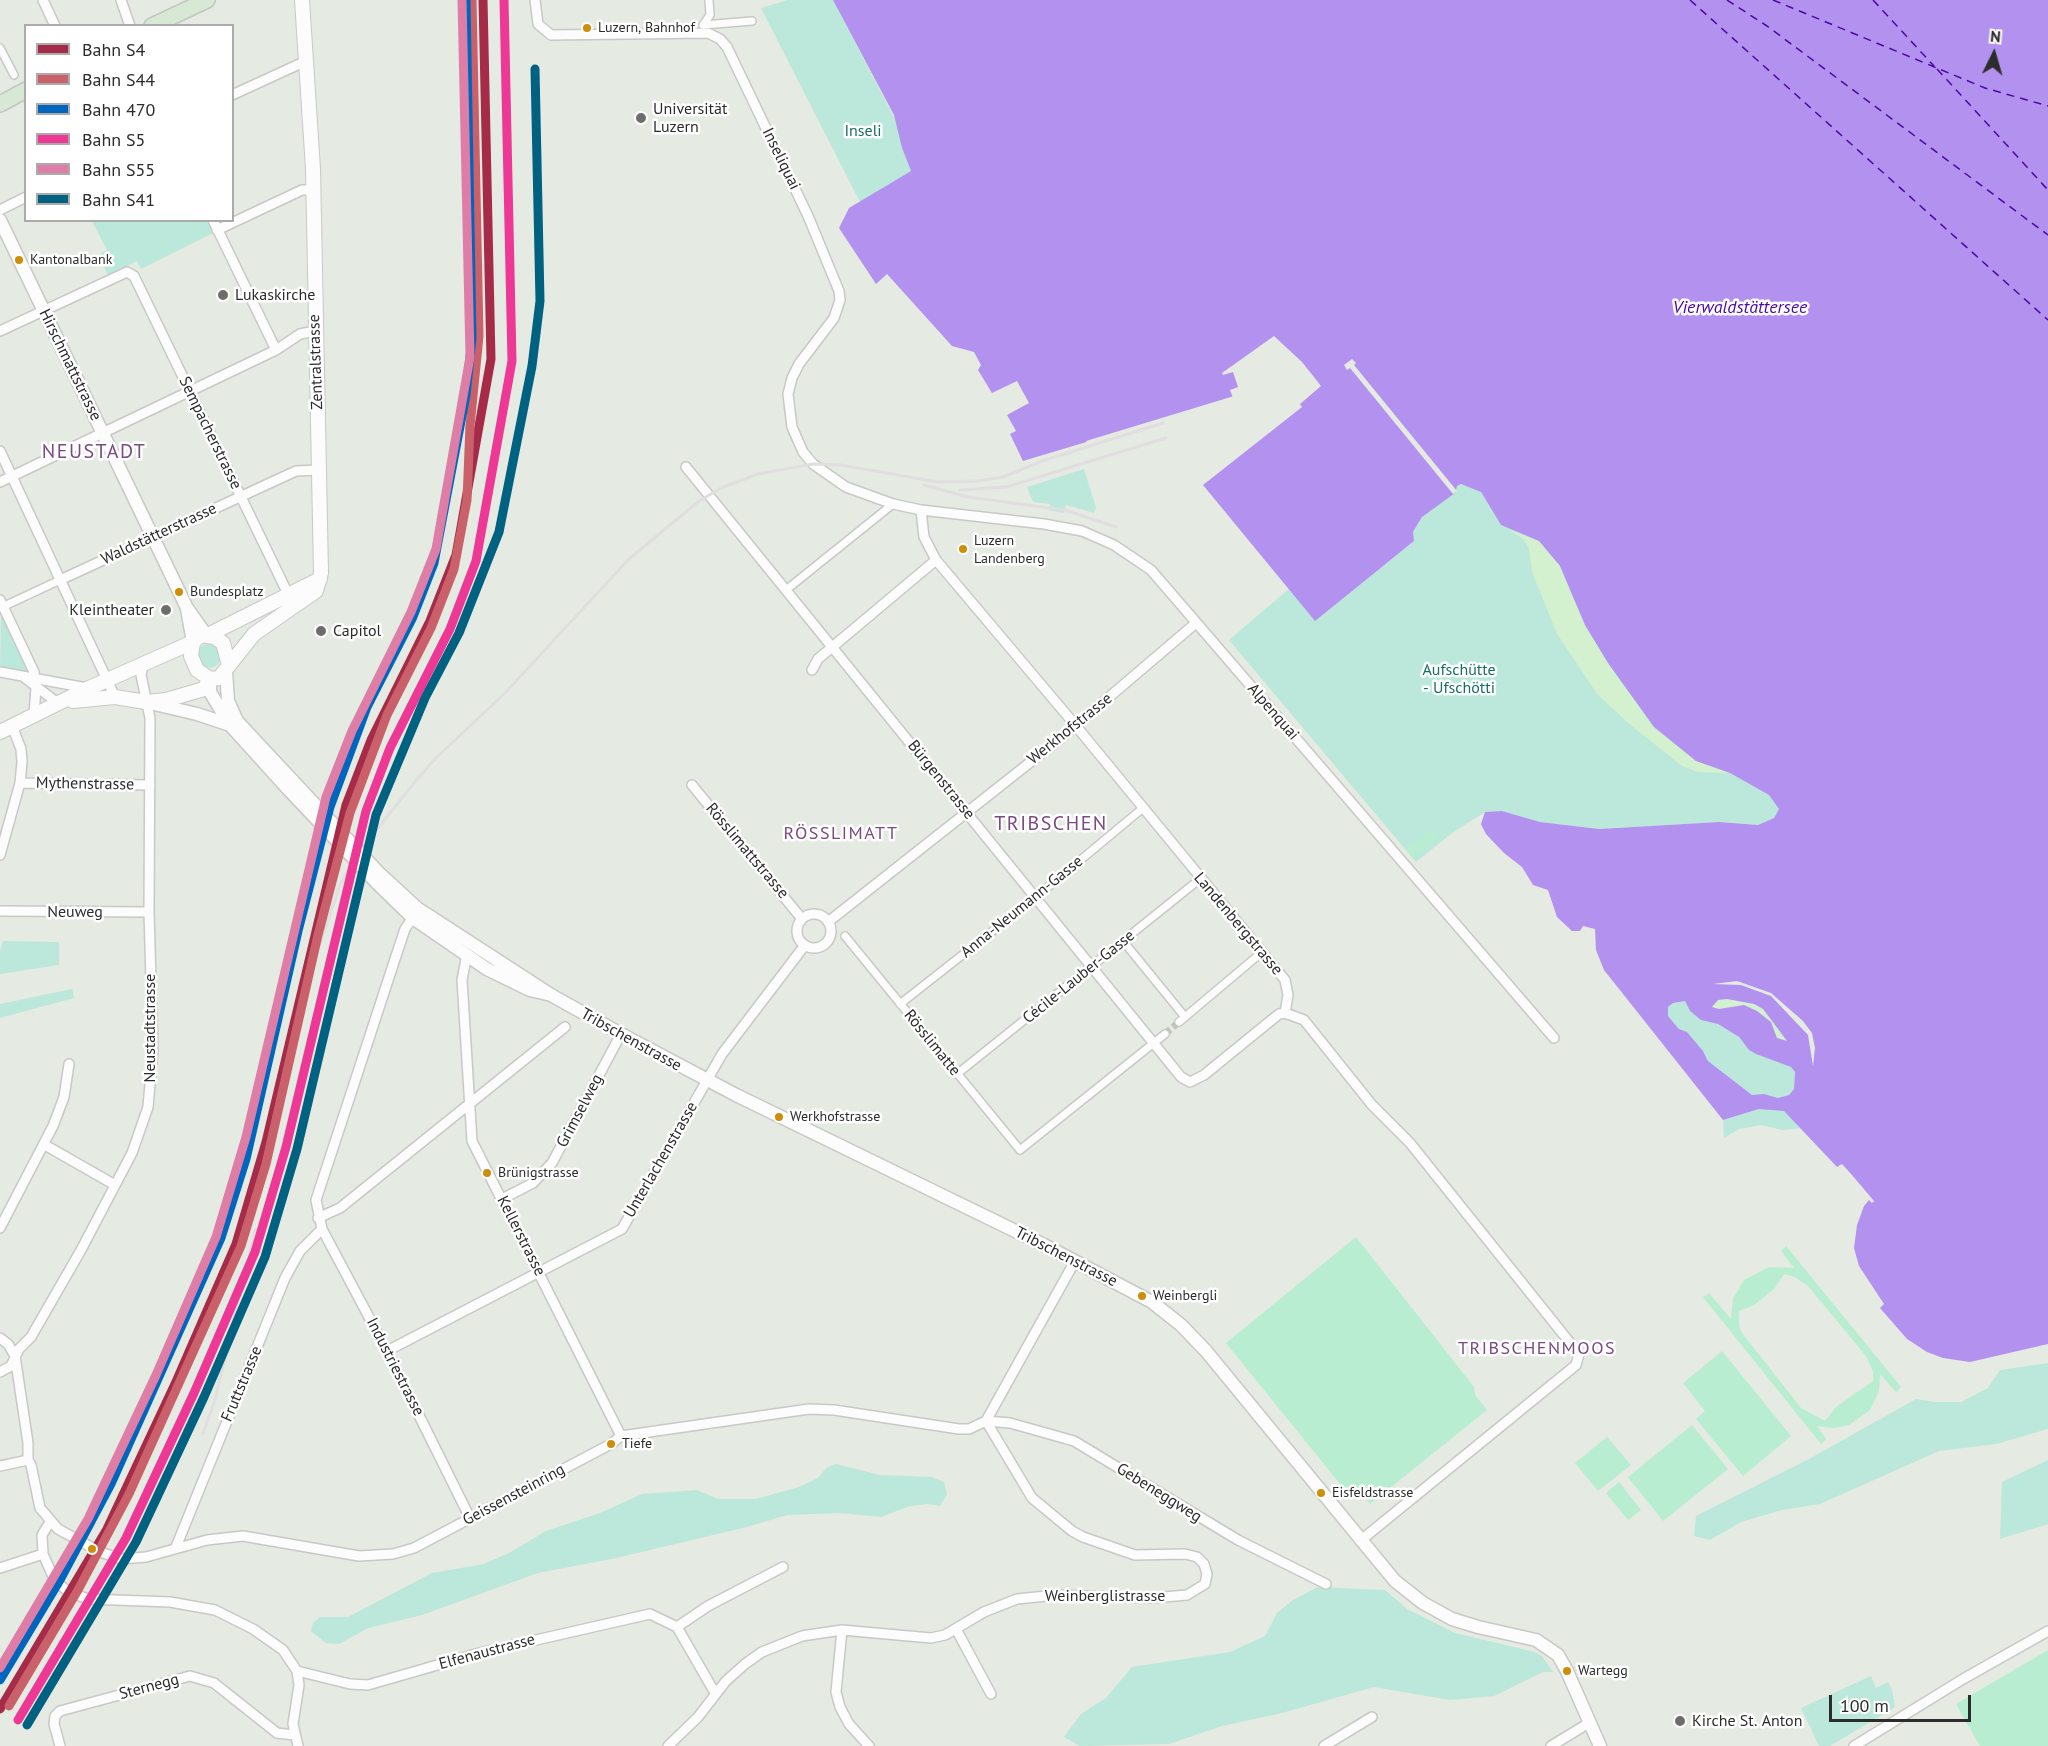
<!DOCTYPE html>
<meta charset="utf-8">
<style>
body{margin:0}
#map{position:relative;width:2048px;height:1746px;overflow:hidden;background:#e5eae2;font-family:"PT Sans",sans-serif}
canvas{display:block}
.legend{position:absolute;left:24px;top:24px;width:210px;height:198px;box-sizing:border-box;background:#fff;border:2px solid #ababab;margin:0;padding:8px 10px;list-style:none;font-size:18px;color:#2c2c2c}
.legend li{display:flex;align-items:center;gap:12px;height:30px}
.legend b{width:30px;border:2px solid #ababab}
.north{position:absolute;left:1964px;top:24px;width:60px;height:60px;-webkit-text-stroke:4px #fff;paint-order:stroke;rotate:5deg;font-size:16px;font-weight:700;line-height:24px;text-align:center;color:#2c2c2c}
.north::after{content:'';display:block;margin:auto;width:21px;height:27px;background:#2c2c2c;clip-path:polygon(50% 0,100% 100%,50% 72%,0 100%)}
.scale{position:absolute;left:1829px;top:1695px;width:142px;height:27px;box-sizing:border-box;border:3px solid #2c2c2c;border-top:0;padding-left:8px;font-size:18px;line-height:21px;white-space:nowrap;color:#2c2c2c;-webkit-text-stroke:4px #fff;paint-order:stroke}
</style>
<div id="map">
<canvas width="2048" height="1746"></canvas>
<ul class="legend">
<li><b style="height:8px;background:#a62b48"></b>Bahn S4</li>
<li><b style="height:8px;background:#ca606a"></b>Bahn S44</li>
<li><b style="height:8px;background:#0065bd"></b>Bahn 470</li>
<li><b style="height:8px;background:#ed3895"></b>Bahn S5</li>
<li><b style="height:8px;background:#de7ea7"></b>Bahn S55</li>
<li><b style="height:8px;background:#006181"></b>Bahn S41</li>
</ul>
<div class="north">N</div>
<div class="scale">100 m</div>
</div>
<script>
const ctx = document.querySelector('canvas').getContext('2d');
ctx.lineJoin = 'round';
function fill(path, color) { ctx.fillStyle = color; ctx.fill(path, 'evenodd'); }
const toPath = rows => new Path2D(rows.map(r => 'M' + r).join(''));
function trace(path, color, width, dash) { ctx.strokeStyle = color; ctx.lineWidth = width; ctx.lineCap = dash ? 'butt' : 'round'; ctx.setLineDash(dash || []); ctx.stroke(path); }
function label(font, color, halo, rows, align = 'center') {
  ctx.font = font + ' "PT Sans",sans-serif'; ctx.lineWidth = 5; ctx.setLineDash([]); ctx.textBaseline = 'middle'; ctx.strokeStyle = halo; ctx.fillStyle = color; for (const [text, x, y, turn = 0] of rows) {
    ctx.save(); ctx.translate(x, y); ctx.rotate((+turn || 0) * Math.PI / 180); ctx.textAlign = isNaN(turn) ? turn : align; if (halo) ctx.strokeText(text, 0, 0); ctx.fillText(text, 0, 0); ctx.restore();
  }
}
const green = toPath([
 [788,0,833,0,898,125,902,148,911,171,860,202,761,8],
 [92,221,210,221,215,232,141,269,137,261,108,275,98,255,107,250],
 [1084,469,1096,508,1094,513,1066,505,1064,513,1049,510,1050,504,1033,502,1027,487],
 [1466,484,1481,492,1501,525,1539,541,1730,773,1769,795,1776,803,1779,809,1774,818,1758,825,1719,822,1599,829,1540,822,1502,811,1485,812,1452,833,1416,862,1229,640,1290,588,1315,620,1407,547,1414,541,1413,533,1422,517,1456,486],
 [1,612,30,672,0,666],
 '197 656a12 12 0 1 1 24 0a12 12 0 1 1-24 0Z',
 [3,941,59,942,59,965,0,974,0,951],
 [72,989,74,998,0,1018,0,1004],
 [1685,1001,1690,1011,1705,1021,1718,1024,1739,1037,1749,1050,1791,1067,1795,1072,1794,1089,1789,1095,1778,1098,1764,1094,1752,1095,1708,1061,1703,1051,1687,1032,1679,1029,1668,1016,1668,1007,1673,1003],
 [1774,1108,1784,1111,1802,1128,1783,1130,1761,1125,1739,1129,1724,1138,1723,1120,1759,1109],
 [2048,1363,2048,1429,1996,1444,1939,1451,1820,1504,1782,1510,1741,1522,1710,1540,1694,1536,1696,1516,1809,1459,1916,1399,1935,1402,1961,1402,1988,1388,2000,1370],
 [2048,1460,2048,1524,2000,1539,2002,1482],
 [836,1464,880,1475,931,1477,944,1482,947,1494,940,1506,928,1504,910,1506,881,1517,840,1513,787,1515,747,1527,616,1558,538,1573,422,1615,368,1628,339,1644,326,1643,311,1631,313,1623,320,1617,348,1617,432,1573,484,1564,511,1552,546,1531,600,1513,642,1494,697,1490,718,1499,756,1499,799,1487,818,1478,826,1468],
 [1318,1587,1385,1590,1407,1609,1455,1633,1535,1652,1542,1656,1553,1672,1543,1672,1494,1696,1450,1700,1374,1687,1282,1713,1222,1726,1169,1744,1080,1746,1064,1737,1081,1714,1106,1698,1132,1667,1230,1652,1265,1636,1277,1613,1293,1600],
 [1871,1676,1876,1688,1888,1682,1892,1690,1895,1707,1830,1746,1819,1746,1801,1708]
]);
const sand = toPath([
 [1510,530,1539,541,1549,550,1560,566,1585,625,1608,663,1654,727,1696,761,1730,773,1698,772,1682,766,1628,723,1597,694,1557,634,1532,572,1529,549,1524,540],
 [1727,999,1754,1004,1763,1009,1787,1042,1777,1038,1771,1022,1757,1011,1744,1005,1719,1009,1712,1007,1712,1004,1718,1000]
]);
const pitch = toPath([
 [1432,829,1440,838,1413,859,1406,849],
 [1356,1237,1474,1387,1475,1395,1487,1410,1370,1504,1361,1493,1353,1500,1226,1343],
 [1786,1246,1901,1387,1896,1392,1880,1374,1879,1391,1870,1410,1849,1425,1834,1428,1817,1426,1826,1439,1821,1444,1703,1297,1709,1293,1731,1319,1733,1299,1744,1280,1769,1267,1794,1268,1781,1251],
 [1784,1274,1795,1277,1808,1286,1866,1356,1873,1371,1873,1381,1836,1407,1825,1421,1801,1408,1742,1333,1739,1326,1739,1311,1754,1305,1774,1289],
 [1722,1351,1791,1436,1743,1476,1696,1419,1705,1411,1683,1383],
 [1692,1425,1728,1469,1663,1521,1628,1477],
 [1607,1437,1631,1465,1598,1491,1575,1463],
 [1619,1482,1641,1510,1628,1520,1606,1493],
 [2048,1650,2048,1746,1980,1746,1956,1704]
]);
const water = toPath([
 [833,0,2048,0,2048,1344,1970,1362,1943,1358,1927,1352,1907,1339,1880,1308,1884,1304,1859,1266,1854,1248,1857,1225,1864,1206,1869,1200,1872,1203,1874,1201,1852,1175,1842,1164,1837,1167,1784,1111,1759,1109,1723,1120,1604,970,1596,950,1595,929,1583,926,1580,931,1572,931,1557,917,1548,890,1533,885,1522,867,1504,853,1486,834,1481,824,1485,812,1502,811,1540,822,1599,829,1719,822,1758,825,1774,818,1779,809,1769,795,1730,773,1696,761,1654,727,1608,663,1585,625,1560,566,1539,541,1501,525,1481,492,1461,484,1457,486,1455,493,1422,517,1413,532,1414,541,1315,621,1203,485,1302,407,1300,404,1321,386,1302,362,1274,336,1222,373,1223,375,1233,372,1238,387,1230,390,1233,398,1023,461,1010,434,1016,431,1007,415,1029,403,1017,381,992,393,978,370,981,365,974,352,952,346,887,274,876,284,839,228,849,208,911,171,902,148,894,115],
 [1727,999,1754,1004,1763,1009,1787,1041,1777,1038,1771,1022,1757,1011,1744,1005,1719,1009,1712,1007,1718,1000],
 [1685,1001,1690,1011,1701,1020,1718,1024,1739,1037,1749,1050,1756,1054,1791,1067,1795,1072,1794,1089,1789,1095,1778,1098,1764,1094,1752,1095,1708,1061,1703,1051,1687,1032,1679,1029,1668,1016,1668,1007,1673,1003]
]);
const pier = toPath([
 [1352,359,1356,363,1354,365,1457,491,1453,494,1350,368,1347,370,1344,365],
 [1234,396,1234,399,1088,444,1086,441],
 [1737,981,1771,993,1803,1021,1812,1033,1815,1048,1813,1066,1808,1035,1771,996,1741,985,1713,984]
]);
const ferry = toPath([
 [1690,0,2048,320],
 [1727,0,1767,26,2048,235],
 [1773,0,1985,88,2048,106],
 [1873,0,1934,66],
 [1937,69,2048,190]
]);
const pedestrianTunnel = toPath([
 [1165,1034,1179,1022]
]);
const pedestrian = toPath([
 [703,25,752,21],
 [703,25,710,15,709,0],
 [0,48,14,75],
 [786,590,893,504],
 [0,608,60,580],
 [845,936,1020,1150,1165,1034],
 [1123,941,1185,1017],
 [900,1004,1036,897,1143,808],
 [1179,1022,1261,953],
 [957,1074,1200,879]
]);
const minor = toPath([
 [43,0,55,26],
 [121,0,130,26],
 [535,0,538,24,551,35,708,33,720,39,727,47,808,216,839,291,840,300,834,318,799,364,792,378,788,394,792,427,803,452,813,464,846,487,893,504,921,510,1044,524,1082,531,1114,545,1151,570,1554,1038],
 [232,95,306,61],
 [0,210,26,197],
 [213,220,276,350],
 [217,230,302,190,313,190],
 [0,331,127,272,134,276,288,594],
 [0,451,115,697],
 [686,467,1181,1077,1190,1082,1204,1075,1279,1014,1285,1013],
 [0,482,276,350,300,334,315,331],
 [921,510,924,537,936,560,1076,726,1285,980,1288,995,1285,1013,1304,1020,1372,1105,1410,1143,1579,1354,1576,1365,1360,1541],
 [60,580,296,471,319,470],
 [0,600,34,672,35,680],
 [812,670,818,659,936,560],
 [0,672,87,688],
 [25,678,59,704],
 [34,716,36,687],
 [20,783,150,785],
 [692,785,802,919],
 [0,855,20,783,22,762,21,749,12,726],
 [0,911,149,912],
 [415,914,405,929,396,956,316,1200,322,1229,387,1351,470,1518],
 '797 931a17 17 0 1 1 34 0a17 17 0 1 1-34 0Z',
 [828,922,1061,738,1196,623],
 [467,954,462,980,472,1141,621,1436],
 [45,1145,115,1185],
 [502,1199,533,1183,552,1163,621,1034],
 [318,1218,340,1208,565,1027],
 [0,1228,53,1126,64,1097,69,1064],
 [0,1338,8,1344,15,1356,28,1443,28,1460,31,1465,40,1508,58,1529,100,1552,121,1559,146,1557,207,1540,243,1536,359,1556,393,1554,414,1548,611,1444,621,1436,809,1409,834,1410,959,1429,969,1429,986,1421],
 [387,1351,622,1229,722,1054,805,945],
 [0,1372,11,1366,19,1349,31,1337,81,1250,132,1153,148,1107,153,1050,149,912,150,718,141,675,143,666],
 [986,1421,1010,1423,1074,1441,1238,1540,1326,1584],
 [986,1421,1075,1261],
 [0,1466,28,1460],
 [50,1522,42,1535,43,1554,55,1581,69,1592,88,1599,170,1602,215,1610,253,1629,283,1650,297,1671,299,1685,293,1724,298,1746],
 [176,1547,285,1278,300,1251,322,1229],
 [0,1568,43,1554],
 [677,1627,708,1606,783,1567],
 [956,1629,991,1694],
 [842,1630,836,1692,840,1707,849,1724,869,1746],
 [297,1671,350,1684,368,1685,479,1653,650,1614,677,1627,715,1693],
 [60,1746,54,1724,55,1716,60,1711,190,1676,214,1683,277,1733,294,1735],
 [668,1746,698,1717,726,1681,745,1664,762,1652,802,1636,842,1630,931,1638,945,1635,984,1612,1017,1599,1056,1595,1152,1598,1187,1595,1205,1584,1207,1574,1204,1564,1197,1557,1185,1554,1135,1555,1083,1537,1072,1531,1032,1498,986,1421],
 [1324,1746,1372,1717],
 [1551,1746,1589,1723],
 [1854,1746,1963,1679,2048,1631]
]);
const tertiary = toPath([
 [0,220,187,608,206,635],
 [187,609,193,642],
 [226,671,228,701,237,721,293,781],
 [210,679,210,692,230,725,288,789],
 [150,703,197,714,230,725],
 [380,874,417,908,551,995,621,1034,736,1095,1044,1245,1152,1302,1181,1325,1206,1351,1395,1581,1423,1603,1452,1619,1478,1627,1536,1640,1558,1655,1567,1671,1600,1746],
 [376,882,413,918,487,969,530,990,547,994]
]);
const secondary = toPath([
 [208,635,320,579],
 [193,642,191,656,197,670,210,679,219,678,254,634,316,591,321,573,313,169,302,0],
 [73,701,115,697,146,702,166,700,204,689,210,679],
 [0,732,89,688,193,642,202,635,214,637,223,643,229,665]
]);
const primary = toPath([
 [152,26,207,0],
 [0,104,26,90]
]);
const rail = toPath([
 [924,485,968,497,1065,510,1116,527],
 [960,490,1006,487,1166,438],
 [319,947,340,885,355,857,418,778,436,758,505,693,629,559,699,501,721,488,758,474,813,464,841,465,938,482,977,481,1003,477,1042,461,1163,423],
 [203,1434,215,1400,255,1230]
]);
const tertiaryBridge = toPath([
 [293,781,380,874],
 [288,789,376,882]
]);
const rail1 = toPath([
 [0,1709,107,1529,175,1384,236,1244,266,1142,346,805,371,740,430,621,456,555,491,359,483,0]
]);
const rail2 = toPath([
 [9,1706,78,1590,129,1494,241,1246,266,1164,318,935,350,813,387,715,431,628,454,569,467,500,470,426,479,336,472,0]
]);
const rail3 = toPath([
 [0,1680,60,1580,111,1484,221,1238,246,1159,298,931,330,807,367,707,412,619,434,563,466,395,472,338,466,0]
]);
const rail4 = toPath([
 [18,1720,126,1538,194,1393,255,1252,286,1147,366,811,390,748,450,629,476,561,512,361,504,0]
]);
const rail5 = toPath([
 [0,1668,88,1519,156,1375,216,1237,246,1137,326,797,352,731,411,612,436,549,470,357,462,0]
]);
const rail6 = toPath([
 [27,1725,136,1542,204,1397,265,1257,297,1149,376,815,425,698,459,633,499,532,532,366,540,301,535,69]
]);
const markers = [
 [587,28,5,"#ce8e09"],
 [641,118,6,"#6d6e6c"],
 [19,260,5,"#ce8e09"],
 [223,295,6,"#6d6e6c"],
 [963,549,5,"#ce8e09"],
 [179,592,5,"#ce8e09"],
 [166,610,6,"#6d6e6c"],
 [321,631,6,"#6d6e6c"],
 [779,1117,5,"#ce8e09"],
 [487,1173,5,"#ce8e09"],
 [1142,1296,5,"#ce8e09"],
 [611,1444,5,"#ce8e09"],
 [1321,1493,5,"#ce8e09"],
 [92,1549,5,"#ce8e09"],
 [1567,1671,5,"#ce8e09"],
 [1680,1721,6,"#6d6e6c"]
];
const busNames = [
 ["Luzern, Bahnhof",598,28],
 ["Kantonalbank",30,260],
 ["Luzern",974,541],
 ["Landenberg",974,559],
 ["Bundesplatz",190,592],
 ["Werkhofstrasse",790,1117],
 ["Brünigstrasse",498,1173],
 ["Weinbergli",1153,1296],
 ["Tiefe",622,1444],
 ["Eisfeldstrasse",1332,1493],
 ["Wartegg",1578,1671]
];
const poiNames = [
 ["Universität",653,109],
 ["Luzern",653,127],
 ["Lukaskirche",235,295],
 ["Kleintheater",154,610,"right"],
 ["Capitol",333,631],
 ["Kirche St. Anton",1692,1721]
];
const parkNames = [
 ["Inseli",863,131],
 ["Aufschütte",1459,670],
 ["- Ufschötti",1459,688]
];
const streetNames = [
 ["Inseliquai",781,159,64],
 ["Zentralstrasse",316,362,-92],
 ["Hirschmattstrasse",70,365,64],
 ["Sempacherstrasse",210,433,64],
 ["Waldstätterstrasse",159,534,-25],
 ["Alpenquai",1273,712,49],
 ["Werkhofstrasse",1070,729,-39],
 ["Bürgenstrasse",941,780,51],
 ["Mythenstrasse",85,784,1],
 ["Rösslimattstrasse",747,851,50],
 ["Anna-Neumann-Gasse",1022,907,-39],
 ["Neuweg",75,912],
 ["Landenbergstrasse",1238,924,50],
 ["Cécile-Lauber-Gasse",1079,977,-39],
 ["Neustadtstrasse",150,1028,-90],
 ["Tribschenstrasse",631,1040,29],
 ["Rösslimatte",932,1043,51],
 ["Grimselweg",580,1111,-62],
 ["Unterlachenstrasse",661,1160,-60],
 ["Kellerstrasse",521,1236,63],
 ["Tribschenstrasse",1066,1257,27],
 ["Industriestrasse",395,1367,63],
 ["Fruttstrasse",242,1384,-67],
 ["Gebeneggweg",1159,1493,32],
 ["Geissensteinring",514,1495,-28],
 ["Weinberglistrasse",1105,1596],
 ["Elfenaustrasse",487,1652,-15],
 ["Sternegg",149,1687,-15]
];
const waterNames = [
 ["Vierwaldstättersee",1740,308]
];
const neighbourhoodNames = [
 ["RÖSSLIMATT",841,834],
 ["TRIBSCHENMOOS",1537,1349]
];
const quarterNames = [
 ["NEUSTADT",94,452],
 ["TRIBSCHEN",1051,824]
];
fill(green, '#bbe8da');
fill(sand, '#d3f0cf');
fill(pitch, '#b8edd1');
fill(water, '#b392ef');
fill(pier, '#e5eae2');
trace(ferry, '#4c07a5', 1.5, [8, 6]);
trace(pedestrianTunnel, '#c0c4be', 7, [7, 3.5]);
trace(pedestrian, '#c9c8c7', 10);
trace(minor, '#c9c8c7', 12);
trace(tertiary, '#c9c8c7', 15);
trace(secondary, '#c9c8c7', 16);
trace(primary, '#c3c6c2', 18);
trace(pedestrian, '#fbfcfb', 7);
trace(minor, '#fbfcfb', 9);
trace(tertiary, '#fbfcfb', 12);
trace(secondary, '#fbfcfb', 14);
trace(primary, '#d7e8d4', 15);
trace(rail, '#e0dedf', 3);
trace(tertiaryBridge, '#c9c8c7', 15, []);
trace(tertiaryBridge, '#fbfcfb', 12);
trace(rail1, '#a62b48', 9);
trace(rail2, '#ca606a', 9);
trace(rail3, '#0065bd', 9);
trace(rail4, '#ed3895', 9);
trace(rail5, '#de7ea7', 9);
trace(rail6, '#006181', 9);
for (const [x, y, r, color] of markers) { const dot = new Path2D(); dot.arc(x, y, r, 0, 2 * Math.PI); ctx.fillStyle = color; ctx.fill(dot); trace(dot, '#fff', 2); }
label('14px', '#2c2c2c', '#fff', busNames, 'left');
label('16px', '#2c2c2c', '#fff', poiNames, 'left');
label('16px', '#176e64', '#fff', parkNames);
label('16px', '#2c2c2c', '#fff', streetNames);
label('italic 18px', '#4c07a5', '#fff', waterNames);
ctx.letterSpacing = '1.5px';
label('18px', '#7b4a80', '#fff', neighbourhoodNames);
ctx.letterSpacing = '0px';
ctx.letterSpacing = '1.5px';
label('20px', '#7b4a80', '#fff', quarterNames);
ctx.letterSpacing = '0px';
</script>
